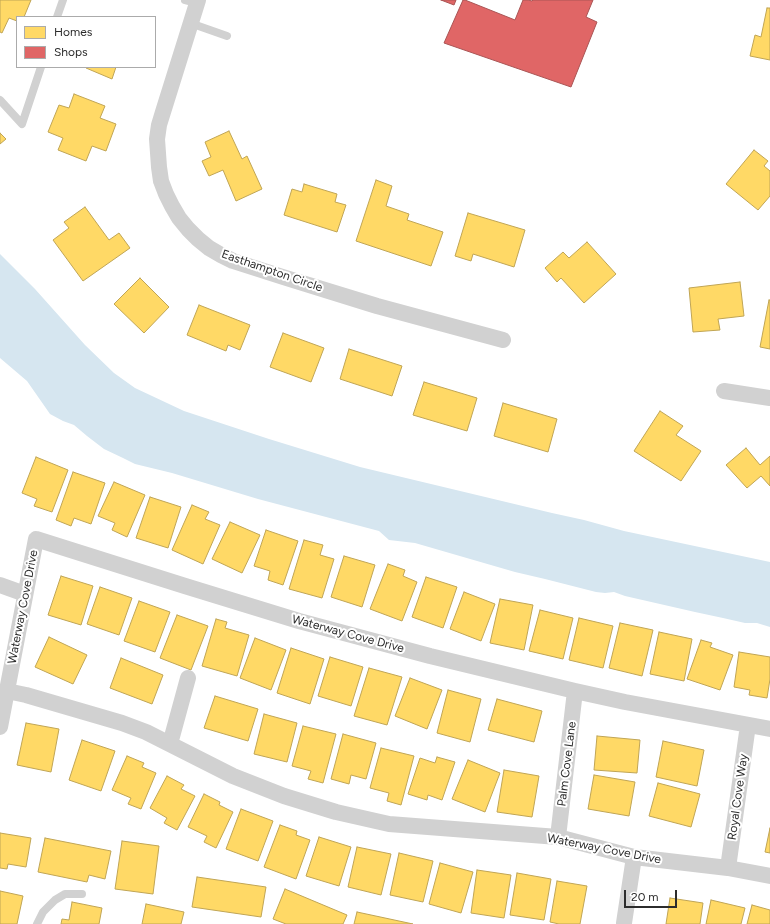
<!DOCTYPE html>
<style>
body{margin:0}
#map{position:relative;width:770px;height:924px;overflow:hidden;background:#fff;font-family:Figtree,sans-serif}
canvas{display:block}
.legend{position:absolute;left:16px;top:16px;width:140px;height:52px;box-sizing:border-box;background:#fff;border:1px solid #ababab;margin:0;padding:5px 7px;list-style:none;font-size:12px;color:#2c2c2c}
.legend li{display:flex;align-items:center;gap:8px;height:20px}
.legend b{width:20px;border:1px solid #ababab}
.scale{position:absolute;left:624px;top:890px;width:53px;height:18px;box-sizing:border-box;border:2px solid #2c2c2c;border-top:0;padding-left:5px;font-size:12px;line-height:14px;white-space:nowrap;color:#2c2c2c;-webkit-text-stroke:3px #fff;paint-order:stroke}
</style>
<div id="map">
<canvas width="770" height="924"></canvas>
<ul class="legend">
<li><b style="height:11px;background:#ffd966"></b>Homes</li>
<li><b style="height:11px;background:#e06666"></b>Shops</li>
</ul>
<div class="scale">20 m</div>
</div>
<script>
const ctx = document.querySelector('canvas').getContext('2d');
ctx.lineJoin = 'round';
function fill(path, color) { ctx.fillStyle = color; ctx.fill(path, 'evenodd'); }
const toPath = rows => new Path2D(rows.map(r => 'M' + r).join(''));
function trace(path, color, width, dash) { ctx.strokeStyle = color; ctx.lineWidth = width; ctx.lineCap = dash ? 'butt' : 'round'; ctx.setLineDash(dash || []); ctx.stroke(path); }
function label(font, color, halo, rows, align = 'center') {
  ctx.font = font + ' Figtree,sans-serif'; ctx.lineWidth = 4; ctx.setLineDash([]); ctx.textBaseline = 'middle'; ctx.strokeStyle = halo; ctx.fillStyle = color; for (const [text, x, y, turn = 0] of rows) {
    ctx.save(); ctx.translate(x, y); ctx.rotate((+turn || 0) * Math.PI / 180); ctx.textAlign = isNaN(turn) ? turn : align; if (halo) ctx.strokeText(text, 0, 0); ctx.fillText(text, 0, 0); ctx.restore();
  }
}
const water = toPath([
 [0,254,35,289,85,345,114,373,135,388,184,411,269,439,360,467,552,513,584,520,624,531,770,562,770,627,757,623,745,623,723,618,695,612,625,596,614,592,605,593,596,592,545,579,515,572,415,543,389,540,379,531,258,499,172,473,135,464,123,458,104,449,87,436,74,425,63,421,50,414,27,381,0,358]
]);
const homes = toPath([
 [0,0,31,0,24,17,17,17,17,21,9,18,2,33,0,32,0,0],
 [767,8,770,8,770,60,750,56,755,35,761,37,767,8],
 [86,67,116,67,112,79,86,68,86,67],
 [74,94,105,106,100,118,116,124,106,151,92,146,86,161,58,150,63,138,48,132,59,105,69,108,74,94],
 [229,131,242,159,247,156,262,189,236,201,223,170,209,176,202,161,211,157,205,142,229,131],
 [0,133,6,139,0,144,0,133],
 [754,150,768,161,764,166,770,171,770,196,758,210,726,184,754,150],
 [376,180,392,186,386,206,409,214,407,220,443,232,431,266,356,241,376,180],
 [304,184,337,194,335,202,346,205,337,232,284,215,292,189,302,192,304,184],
 [85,207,109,240,119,233,130,248,83,281,53,240,69,228,64,222,85,207],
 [468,213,525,230,514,267,473,254,471,261,455,256,468,213],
 [587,242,616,274,584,303,561,278,557,282,545,268,563,252,569,258,587,242],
 [140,278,169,307,144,333,114,304,140,278],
 [740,282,744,316,718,319,720,330,693,332,689,288,740,282],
 [769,300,770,300,770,349,760,347,769,300],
 [199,305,250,325,240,350,228,345,226,351,187,335,199,305],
 [283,333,324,348,311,382,270,367,283,333],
 [349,349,402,366,392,396,340,379,349,349],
 [424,382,477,398,467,431,413,415,424,382],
 [503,403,557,419,548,452,494,436,503,403],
 [660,411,683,426,676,435,701,451,681,481,634,451,660,411],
 [746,448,760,465,770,456,770,486,761,476,747,488,726,465,746,448],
 [36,457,68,470,52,512,34,506,37,499,22,493,36,457],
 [73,472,105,483,91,524,74,518,71,526,56,520,73,472],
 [114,482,145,495,127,537,112,530,115,523,98,516,114,482],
 [150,497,181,507,168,548,136,538,150,497],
 [192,505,209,512,205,519,220,525,203,564,172,550,192,505],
 [230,522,260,535,242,573,212,559,230,522],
 [266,530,298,541,283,585,268,580,270,571,254,566,266,530],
 [304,540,323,545,320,555,334,559,322,598,289,589,304,540],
 [344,556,375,565,362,607,331,597,344,556],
 [388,564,405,570,403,576,417,582,402,621,370,609,388,564],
 [61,576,93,586,81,625,48,615,61,576],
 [426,577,457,587,443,628,412,617,426,577],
 [100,587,132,598,119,635,87,624,100,587],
 [464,592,495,604,481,641,450,629,464,592],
 [500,599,533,605,524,650,490,643,500,599],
 [139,601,170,612,155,652,124,641,139,601],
 [540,610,573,618,563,659,529,651,540,610],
 [177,615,208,626,191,670,160,658,177,615],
 [579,618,613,626,603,668,569,660,579,618],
 [216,619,227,622,225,628,249,635,237,676,202,666,216,619],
 [620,623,653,630,642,676,609,668,620,623],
 [659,632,692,639,684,681,650,674,659,632],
 [49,637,87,655,73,684,35,667,49,637],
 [255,638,286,650,271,690,240,678,255,638],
 [701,640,712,643,710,647,733,655,720,690,687,679,701,640],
 [291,648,324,659,310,704,277,693,291,648],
 [739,652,770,657,770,679,767,698,749,695,750,690,734,687,739,652],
 [330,657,363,667,351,706,318,696,330,657],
 [121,658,163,675,152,704,110,688,121,658],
 [369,668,402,677,387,725,354,716,369,668],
 [410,678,442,690,427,729,395,716,410,678],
 [448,690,481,699,470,742,437,733,448,690],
 [215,696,258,709,248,741,204,728,215,696],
 [497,699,542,711,534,742,488,730,497,699],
 [264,714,297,723,287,762,254,754,264,714],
 [26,723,59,729,51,772,17,765,26,723],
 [303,726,336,734,323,783,308,779,311,771,292,766,303,726],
 [343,734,376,743,366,779,351,775,349,784,331,779,343,734],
 [597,736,640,740,637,773,594,770,597,736],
 [82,740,115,751,101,791,69,780,82,740],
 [663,741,704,750,697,786,656,777,663,741],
 [381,748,414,756,401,805,387,801,389,793,370,788,381,748],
 [127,756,144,763,142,767,156,773,141,809,128,804,131,798,112,790,127,756],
 [437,757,455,762,442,800,428,795,427,800,408,794,420,758,435,763,437,757],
 [468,760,500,773,485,812,452,799,468,760],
 [504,770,539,776,532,817,497,812,504,770],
 [594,775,635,782,629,816,588,809,594,775],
 [167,776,184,785,181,789,195,796,177,830,164,823,167,818,150,808,167,776],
 [658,783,700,794,691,827,649,816,658,783],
 [204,794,220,802,219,805,233,812,216,848,204,842,207,836,188,827,204,794],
 [241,809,273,821,258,861,226,849,241,809],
 [280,825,297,831,296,835,310,840,296,879,264,867,280,825],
 [770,828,770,853,765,852,770,828],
 [0,833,31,838,26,867,8,864,7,869,0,868,0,833],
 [319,837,351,847,339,886,306,876,319,837],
 [45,838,111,851,105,879,89,875,87,882,38,872,45,838],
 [122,841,159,846,153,894,115,889,122,841],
 [357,847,391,854,381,895,348,887,357,847],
 [399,853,433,861,423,902,390,895,399,853],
 [440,863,473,872,461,913,429,904,440,863],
 [477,870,511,875,504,918,471,913,477,870],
 [517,873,551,879,544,920,510,915,517,873],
 [197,877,266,887,261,917,192,907,197,877],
 [557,881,587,886,580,924,559,924,550,922,557,881],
 [285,889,347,915,343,924,286,924,273,919,285,889],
 [0,891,23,896,17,924,0,924,0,891],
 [670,898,703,903,700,924,666,924,670,898],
 [711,900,745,908,741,924,706,924,711,900],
 [72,902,102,908,99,924,61,924,62,919,69,920,72,902],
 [146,904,184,912,181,924,142,924,146,904],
 [752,905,770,910,770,924,747,924,752,905],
 [357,912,413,924,354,924,357,912]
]);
const shops = toPath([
 [441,0,456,0,454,5,441,0],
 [463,0,465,0,515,20,523,0,528,0,532,1,533,0,593,0,586,17,597,22,571,87,444,43,463,0]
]);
const service = toPath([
 [185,0,197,3],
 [57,17,63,0],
 [190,23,227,36],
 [0,100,22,124,41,67],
 [37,924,43,912,55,900,65,894,82,894]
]);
const minor = toPath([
 [198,0,163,112,159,125,157,139,159,167,161,181,166,194,172,206,179,218,188,229,198,239,209,248,221,255,233,261,283,277,377,306,503,340],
 [724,391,770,398],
 [0,585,25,594],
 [7,691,26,695,122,723,146,732,233,776,284,796,336,812,389,824,558,837,634,857,728,868,770,876],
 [0,727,36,539,185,586,299,621,430,656,575,691,625,702,770,729],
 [170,744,188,678],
 [558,837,575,691],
 [728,868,748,725],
 [624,923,634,857]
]);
const streetNames = [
 ["Easthampton Circle",272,271,19],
 ["Waterway Cove Drive",23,607,-79],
 ["Waterway Cove Drive",348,634,15],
 ["Palm Cove Lane",567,764,-83],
 ["Royal Cove Way",738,797,-82],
 ["Waterway Cove Drive",604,849,11]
];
fill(water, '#d6e6f0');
fill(homes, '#ffd966');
trace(homes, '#c0a555', 1);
fill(shops, '#e06666');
trace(shops, '#a55', 1);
trace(service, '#d1d1d1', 8);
trace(minor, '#d1d1d1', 16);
label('12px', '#2c2c2c', '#fff', streetNames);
</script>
